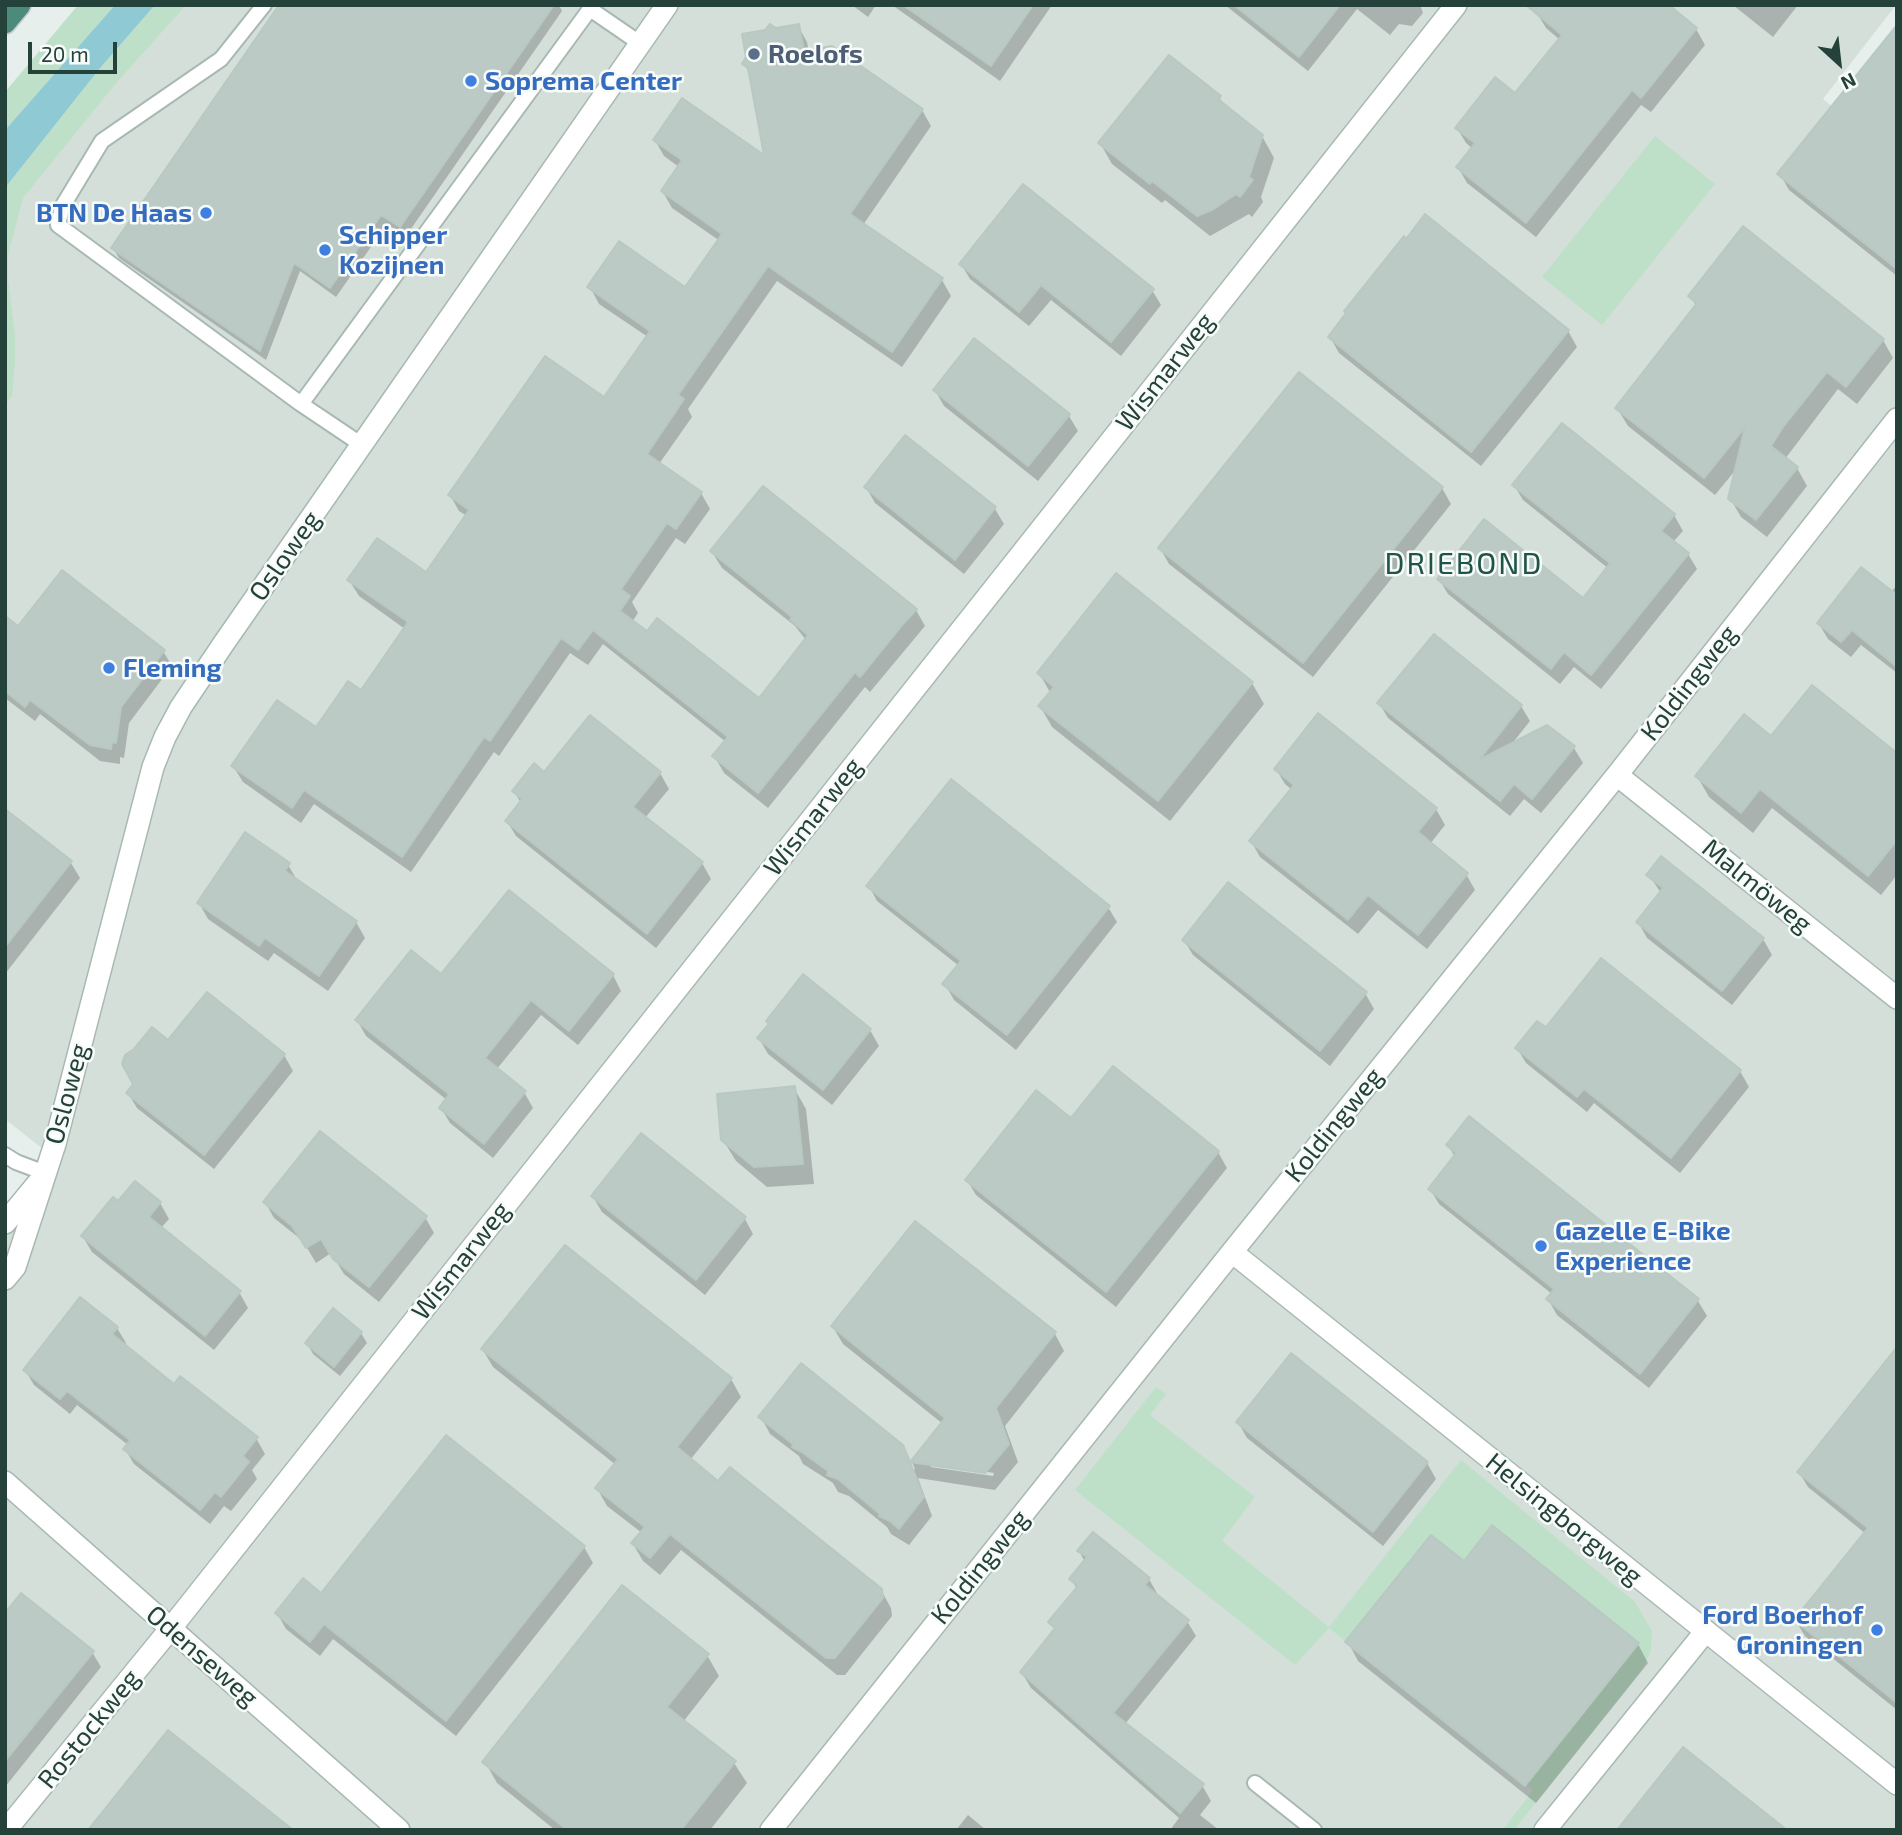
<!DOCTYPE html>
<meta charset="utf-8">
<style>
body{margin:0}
#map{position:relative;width:1902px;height:1835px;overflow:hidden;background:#e6efeb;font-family:"Exo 2",sans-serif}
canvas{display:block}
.frame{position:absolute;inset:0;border:7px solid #24423a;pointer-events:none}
.north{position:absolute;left:1804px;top:28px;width:70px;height:70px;-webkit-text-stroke:5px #f7fbf9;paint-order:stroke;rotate:153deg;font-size:19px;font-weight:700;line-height:28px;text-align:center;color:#24423a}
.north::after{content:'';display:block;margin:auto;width:24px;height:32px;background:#24423a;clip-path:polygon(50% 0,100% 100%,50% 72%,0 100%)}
.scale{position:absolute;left:28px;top:42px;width:89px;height:32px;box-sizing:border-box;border:4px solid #24423a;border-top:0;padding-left:9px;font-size:21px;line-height:24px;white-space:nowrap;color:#24423a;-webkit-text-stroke:5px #f7fbf9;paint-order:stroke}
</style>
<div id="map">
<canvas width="1902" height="1835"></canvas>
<div class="frame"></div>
<div class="north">N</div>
<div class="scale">20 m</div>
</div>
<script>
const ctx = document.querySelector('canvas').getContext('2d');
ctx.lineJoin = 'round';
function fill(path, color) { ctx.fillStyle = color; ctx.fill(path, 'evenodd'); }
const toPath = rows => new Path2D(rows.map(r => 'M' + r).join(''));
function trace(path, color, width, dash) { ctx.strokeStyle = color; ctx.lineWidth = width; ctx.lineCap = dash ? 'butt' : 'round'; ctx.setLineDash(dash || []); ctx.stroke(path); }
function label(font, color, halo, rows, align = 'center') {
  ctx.font = font + ' "Exo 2",sans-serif'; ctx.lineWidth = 5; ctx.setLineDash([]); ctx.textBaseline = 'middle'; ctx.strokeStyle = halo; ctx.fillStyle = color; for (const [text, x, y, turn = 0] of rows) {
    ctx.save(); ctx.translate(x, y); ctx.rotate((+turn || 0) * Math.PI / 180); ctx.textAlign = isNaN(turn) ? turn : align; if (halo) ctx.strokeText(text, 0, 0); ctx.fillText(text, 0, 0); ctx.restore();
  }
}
const built = toPath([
 [178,5,1896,5,1823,99,1897,158,1897,1830,5,1830,5,1230,43,1149,5,1119,5,218]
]);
const green = toPath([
 [78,5,115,5,5,130,5,92],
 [155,5,186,5,117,82,23,198,8,255,8,279,15,335,15,362,12,396,5,405,5,188,101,67],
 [1655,136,1715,184,1602,325,1542,277],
 [1156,1387,1166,1394,1150,1415,1255,1497,1222,1541,1329,1627,1461,1460,1635,1602,1652,1631,1651,1650,1643,1668,1514,1830,1503,1830,1533,1790,1329,1628,1295,1665,1075,1490]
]);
const water = toPath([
 [115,5,155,5,101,67,5,188,5,130]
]);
const shadow = toPath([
 [281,5,559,5,562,11,406,236,387,224,336,297,300,271,266,360,119,258,113,248],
 [852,5,876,5,868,17],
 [892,5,1052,5,1000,81],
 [1225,5,1420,5,1423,13,1412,26,1399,24,1390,35,1357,9,1308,71],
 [1733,5,1798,5,1773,37],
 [1537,13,1696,29,1705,45,1651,112,1641,105,1536,237,1467,183,1458,167,1473,149,1466,143,1457,128,1515,95,1560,40,1546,28],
 [798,26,807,42,809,52,922,110,931,126,863,225,942,280,951,296,902,367,777,281,688,409,692,417,659,464,701,493,710,509,685,544,676,538,632,602,638,613,632,622,759,701,806,640,795,626,722,568,712,552,763,488,916,610,925,626,870,692,865,687,768,808,724,773,715,757,726,742,603,644,588,665,570,653,499,756,494,752,411,872,314,804,301,823,243,782,233,766,317,730,361,693,405,629,359,596,349,580,426,575,467,516,459,511,450,495,605,400,648,337,599,304,590,287,685,289,720,241,672,208,663,192,679,167,664,156,655,140,767,159,752,77,744,64,776,30],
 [1897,28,1897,276,1789,190,1780,174],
 [1219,97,1225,106,1262,136,1274,158,1261,197,1263,202,1252,217,1249,214,1210,236,1165,200,1162,203,1112,164,1100,143],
 [1407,241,1568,331,1577,347,1481,466,1339,353,1330,337],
 [961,264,1152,290,1161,305,1121,356,1051,300,1029,326,970,279],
 [1690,296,1883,340,1893,358,1857,404,1838,389,1785,459,1797,468,1807,486,1767,537,1741,517,1730,498,1738,467,1715,495,1628,426,1617,408,1697,307],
 [974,340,1069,416,1078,431,1038,481,944,406,935,390],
 [906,437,995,509,1004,524,964,574,875,503,866,487],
 [1514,485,1674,515,1683,531,1673,542,1688,554,1697,569,1601,689,1574,667,1560,684,1448,594,1439,579,1584,600,1609,569,1523,500],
 [1442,488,1451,504,1313,677,1169,564,1160,548],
 [1897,585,1897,673,1861,645,1851,657,1828,639,1819,624,1890,593],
 [5,618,18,629,163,651,172,666,129,723,124,758,120,757,120,764,100,761,40,714,35,721,5,698],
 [1039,673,1252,683,1264,704,1170,821,1052,727,1040,706,1051,694],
 [1379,703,1521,706,1530,721,1511,745,1547,727,1574,748,1583,763,1541,813,1524,799,1510,816,1388,718],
 [1771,739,1897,755,1897,875,1881,895,1772,808,1753,833,1709,797,1697,776],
 [1276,769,1436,809,1445,825,1430,844,1466,874,1475,890,1427,949,1378,910,1358,934,1260,857,1251,841,1292,790,1285,784],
 [660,773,669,789,645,818,702,863,711,879,656,948,516,836,507,821,521,803,514,791,545,774],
 [5,811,71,863,80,878,5,974],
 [288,865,297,880,356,922,365,938,328,991,274,953,268,961,208,919,199,903],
 [1649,875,1763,939,1772,955,1732,1005,1647,938,1638,922,1661,893],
 [869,886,1108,907,1117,922,1016,1050,954,1000,945,984,959,966,877,901],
 [1184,940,1365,993,1374,1009,1330,1066,1193,955],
 [613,975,621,991,578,1045,541,1015,496,1070,524,1092,533,1108,493,1158,450,1123,441,1108,447,1100,366,1036,357,1020,442,976],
 [870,1030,879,1046,832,1105,768,1054,759,1038],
 [1546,1030,1740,1071,1749,1087,1680,1173,1594,1103,1587,1112,1526,1063,1517,1048],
 [168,1042,284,1055,293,1071,214,1169,137,1108,128,1093],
 [794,1088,806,1109,814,1184,767,1187,736,1161,723,1140],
 [1470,1119,1698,1301,1707,1316,1649,1388,1557,1315,1548,1299,1552,1294,1439,1204,1430,1189,1455,1157,1448,1145],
 [1071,1121,1218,1152,1227,1168,1116,1307,976,1195,967,1180],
 [593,1197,745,1219,753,1234,705,1295,602,1212],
 [265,1202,425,1217,434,1233,379,1302,344,1274,331,1253,316,1263,303,1241,274,1218],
 [160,1203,169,1219,160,1229,239,1292,248,1308,214,1350,92,1252,83,1237,118,1204],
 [833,1327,1055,1334,1064,1351,1005,1426,1018,1462,995,1490,918,1478,932,1516,909,1545,891,1534,887,1527,849,1496,838,1492,833,1483,803,1464,799,1456,770,1434,761,1417,902,1446,909,1457,906,1457,911,1470,915,1469,912,1462,943,1424,843,1344],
 [931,1463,994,1473,993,1476,931,1467],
 [117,1328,126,1343,124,1346,175,1386,256,1438,265,1454,252,1470,257,1479,231,1511,224,1506,210,1524,134,1464,125,1449,128,1445,77,1405,70,1414,34,1385,25,1370],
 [361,1333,367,1343,340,1376,313,1354,307,1343],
 [1897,1349,1897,1710,1805,1636,1796,1621,1866,1534,1808,1487,1799,1472],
 [483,1350,731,1379,741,1397,690,1460,719,1483,881,1590,891,1608,892,1616,845,1675,837,1675,681,1550,660,1575,643,1561,633,1544,642,1533,607,1506,597,1488,616,1465,493,1367],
 [1238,1422,1427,1463,1436,1479,1383,1546,1247,1438],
 [584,1547,593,1563,456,1736,333,1639,320,1656,286,1629,277,1613,321,1595],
 [1079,1551,1149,1579,1158,1595,1157,1596,1187,1621,1196,1636,1125,1724,1202,1785,1211,1801,1200,1815,1219,1830,1170,1830,1179,1818,1031,1688,1022,1673,1055,1630,1050,1622,1077,1589,1071,1579,1085,1562],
 [1464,1563,1638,1644,1648,1663,1536,1803,1358,1661,1348,1642],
 [5,1616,92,1652,101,1667,5,1787],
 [707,1655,719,1676,683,1722,734,1763,747,1783,710,1830,555,1830,497,1783,485,1762],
 [968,1815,986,1830,956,1830]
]);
const building = toPath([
 [279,5,554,5,400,227,381,215,330,288,294,263,260,351,111,248,279,5],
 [903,5,1033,5,991,66,903,5],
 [1234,5,1340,5,1299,57,1234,5],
 [1526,5,1669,5,1697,28,1641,98,1632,90,1526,223,1456,167,1475,143,1455,128,1495,77,1515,93,1562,35,1526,5],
 [770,24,776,28,799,24,804,51,832,46,923,109,850,214,943,278,892,352,768,266,678,395,684,399,647,454,702,492,676,529,667,523,621,589,630,596,620,611,647,631,657,618,759,698,808,635,790,620,792,617,710,551,763,486,917,609,902,625,860,677,855,672,758,793,712,756,728,737,593,630,578,650,561,638,490,741,484,737,402,857,304,790,292,808,231,766,277,700,316,727,348,681,361,690,408,622,347,580,377,538,426,572,469,510,448,495,545,356,604,397,650,331,587,287,619,241,685,287,722,234,661,191,682,160,653,140,682,98,764,155,748,68,742,64,746,57,742,34,765,30,770,24],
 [1897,25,1897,269,1777,174,1897,25],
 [1169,55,1221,96,1218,99,1263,135,1249,177,1253,180,1240,197,1236,194,1212,210,1197,216,1152,181,1150,184,1098,143,1169,55],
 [1023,184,1154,289,1111,342,1041,285,1019,312,959,264,1023,184],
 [1425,214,1569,330,1471,452,1328,337,1346,313,1344,311,1404,236,1406,239,1425,214],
 [1743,226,1884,339,1846,387,1827,372,1783,427,1771,446,1798,467,1756,520,1728,499,1745,427,1704,478,1615,408,1697,303,1688,296,1743,226],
 [974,338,1070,414,1028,466,933,390,974,338],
 [1299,372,1443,487,1303,663,1158,548,1299,372],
 [1562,423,1675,514,1661,531,1689,553,1591,675,1564,652,1551,669,1437,579,1484,519,1583,598,1610,563,1512,485,1562,423],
 [905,435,996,507,955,560,864,487,905,435],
 [1861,567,1897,595,1897,667,1852,630,1841,642,1817,623,1861,567],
 [62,570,165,650,121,707,116,743,112,742,111,749,90,745,30,700,25,707,5,691,5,616,18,626,62,570],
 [1116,573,1253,682,1158,801,1038,706,1054,687,1037,673,1116,573],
 [1434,634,1522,705,1479,760,1547,725,1575,746,1532,799,1514,784,1500,801,1377,703,1434,634],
 [1812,685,1897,753,1897,840,1868,876,1760,789,1741,813,1695,776,1744,714,1771,736,1812,685],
 [1318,713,1437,808,1418,832,1468,873,1418,935,1368,895,1348,920,1249,841,1294,785,1274,769,1318,713],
 [590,715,661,772,633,807,703,862,647,934,505,821,522,799,512,791,534,763,544,772,590,715],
 [951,779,1110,906,1007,1035,942,984,961,961,866,886,951,779],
 [5,809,72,861,5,947,5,809],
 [245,832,290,863,285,871,357,921,319,976,265,938,259,946,197,903,245,832],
 [1661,856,1764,938,1722,991,1636,922,1663,888,1646,875,1661,856],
 [1228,882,1367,992,1320,1051,1182,940,1228,882],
 [509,890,614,974,569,1031,531,1000,485,1058,526,1091,484,1144,439,1108,449,1094,355,1020,411,950,441,974,509,890],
 [1601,958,1741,1070,1671,1158,1584,1089,1577,1097,1515,1048,1537,1021,1546,1027,1601,958],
 [803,974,871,1029,823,1090,757,1038,769,1024,766,1021,803,974],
 [207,992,285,1054,204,1155,126,1093,133,1084,122,1064,125,1055,134,1049,152,1027,168,1040,207,992],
 [1113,1066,1219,1151,1106,1292,965,1180,1036,1090,1071,1118,1113,1066],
 [795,1086,803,1164,754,1167,721,1140,717,1094,795,1086],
 [1469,1116,1699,1299,1640,1374,1546,1299,1554,1289,1428,1189,1456,1153,1446,1145,1469,1116],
 [320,1131,427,1216,369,1287,333,1259,321,1239,306,1248,292,1226,263,1202,320,1131],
 [641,1133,746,1217,696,1280,591,1196,641,1133],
 [135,1181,161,1202,149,1217,241,1291,205,1336,81,1236,113,1197,118,1201,135,1181],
 [915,1221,1056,1332,996,1408,1009,1444,985,1473,910,1462,924,1497,899,1529,890,1521,879,1516,880,1514,838,1479,827,1475,828,1471,802,1452,792,1447,793,1444,758,1417,801,1363,903,1445,910,1462,945,1418,831,1326,915,1221],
 [565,1245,732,1378,677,1447,718,1481,730,1467,882,1589,883,1598,835,1658,826,1658,670,1534,650,1558,631,1543,645,1527,595,1488,618,1459,481,1349,565,1245],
 [80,1297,118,1327,112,1334,174,1384,180,1376,258,1437,243,1456,249,1462,221,1497,215,1492,200,1510,123,1449,130,1440,67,1391,60,1399,23,1370,80,1297],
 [333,1308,362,1332,334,1367,305,1343,333,1308],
 [1897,1347,1897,1703,1794,1620,1868,1528,1797,1472,1897,1347],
 [1291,1353,1428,1462,1373,1532,1236,1422,1291,1353],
 [446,1435,585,1546,446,1721,324,1624,310,1642,275,1613,303,1578,321,1593,446,1435],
 [1492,1525,1639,1643,1525,1786,1345,1642,1431,1535,1464,1561,1492,1525],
 [1093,1532,1150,1578,1145,1585,1189,1620,1113,1713,1204,1784,1180,1813,1020,1672,1055,1628,1048,1622,1078,1586,1069,1579,1087,1557,1077,1551,1093,1532],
 [622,1585,709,1654,667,1707,736,1761,681,1830,567,1830,482,1762,622,1585],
 [21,1593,94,1651,5,1761,5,1613,21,1593],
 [168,1730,293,1830,88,1830,168,1730],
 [1683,1747,1744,1796,1787,1830,1617,1830,1683,1747]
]);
const service = toPath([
 [264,5,221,59,102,141,62,207,58,225,301,404,362,445],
 [589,5,590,9,641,44],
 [301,404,590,9],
 [5,1155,16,1162,45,1173],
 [1255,1783,1314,1830]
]);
const minor = toPath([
 [1617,775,1897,998],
 [5,1223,38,1183],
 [1232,1252,1897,1784],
 [5,1279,15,1267,55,1144,153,767,165,737,181,707,224,643,667,5],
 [5,1482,399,1830],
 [6,1830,171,1628,1456,5],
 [771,1830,1232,1252,1617,775,1897,419],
 [1545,1830,1705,1632]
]);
const trunk = toPath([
 [5,23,20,5]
]);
const markers = [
 [754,54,7,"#5c6f8a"],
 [471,81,7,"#3f7fe0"],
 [206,213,7,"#3f7fe0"],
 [325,250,7,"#3f7fe0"],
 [109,668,7,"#3f7fe0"],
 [1541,1246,7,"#3f7fe0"],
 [1877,1630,7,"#3f7fe0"]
];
const serviceNames = [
 ["Roelofs",768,54]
];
const shopNames = [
 ["Soprema Center",485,81],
 ["BTN De Haas",192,213,"right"],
 ["Schipper",339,235],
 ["Kozijnen",339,265],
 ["Fleming",123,668],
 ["Gazelle E-Bike",1555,1231],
 ["Experience",1555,1261],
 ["Ford Boerhof",1863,1615,"right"],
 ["Groningen",1863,1645,"right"]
];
const streetNames = [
 ["Wismarweg",1165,372,-52],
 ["Osloweg",285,556,-55],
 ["Koldingweg",1689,683,-52],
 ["Wismarweg",813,817,-52],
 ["Malmöweg",1757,886,39],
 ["Osloweg",67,1094,-75],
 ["Koldingweg",1334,1125,-51],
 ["Wismarweg",461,1261,-52],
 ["Helsingborgweg",1564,1519,39],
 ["Koldingweg",980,1567,-51],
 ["Odenseweg",202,1656,41],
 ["Rostockweg",89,1729,-51]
];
const quarterNames = [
 ["DRIEBOND",1464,564]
];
fill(built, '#d4dfda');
fill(green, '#bfe0c8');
fill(water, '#8ec9d4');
fill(shadow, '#0003');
fill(building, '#bbcac4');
trace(building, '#b8c9c2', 2);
trace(service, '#a8b8b2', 18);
trace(minor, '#a8b8b2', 24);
trace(trunk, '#c2cac8', 24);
trace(service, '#fff', 14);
trace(minor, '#fff', 21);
trace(trunk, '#4c8a7c', 21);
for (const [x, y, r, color] of markers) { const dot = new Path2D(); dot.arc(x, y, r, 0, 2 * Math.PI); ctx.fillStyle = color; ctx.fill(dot); trace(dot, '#f7fbf9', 2.5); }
label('bold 26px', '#4e5e75', '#f7fbf9', serviceNames, 'left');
label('bold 26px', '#366cbe', '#f7fbf9', shopNames, 'left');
label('26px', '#24423a', '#f7fbf9', streetNames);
ctx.letterSpacing = '2px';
label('30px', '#1f5548', '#f7fbf9', quarterNames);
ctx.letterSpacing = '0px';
</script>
